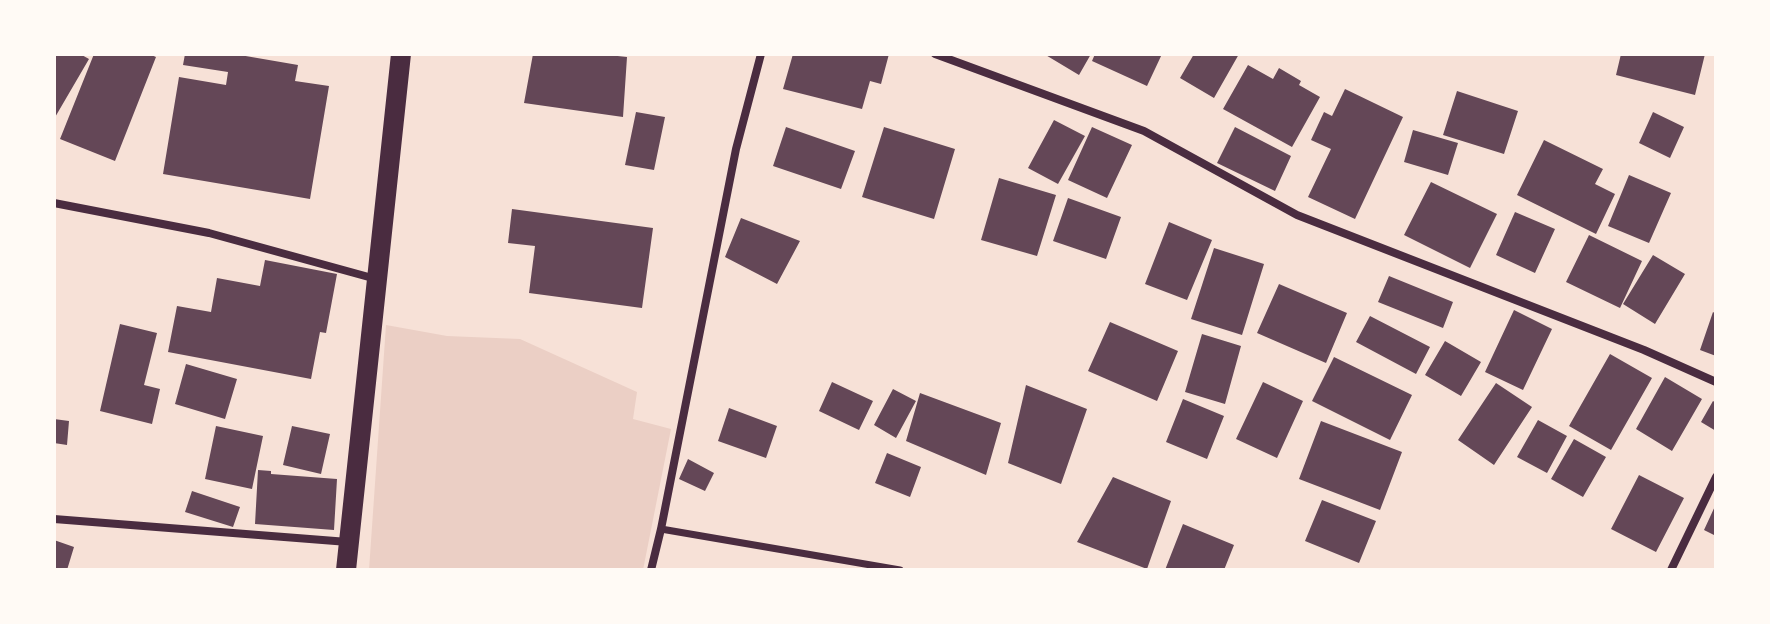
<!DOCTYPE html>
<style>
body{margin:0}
#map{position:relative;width:1770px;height:624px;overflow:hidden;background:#f7e1d7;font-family:"Open Sans",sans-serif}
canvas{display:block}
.frame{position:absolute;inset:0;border:56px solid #fffaf5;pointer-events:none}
</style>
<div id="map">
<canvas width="1770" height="624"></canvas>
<div class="frame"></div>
</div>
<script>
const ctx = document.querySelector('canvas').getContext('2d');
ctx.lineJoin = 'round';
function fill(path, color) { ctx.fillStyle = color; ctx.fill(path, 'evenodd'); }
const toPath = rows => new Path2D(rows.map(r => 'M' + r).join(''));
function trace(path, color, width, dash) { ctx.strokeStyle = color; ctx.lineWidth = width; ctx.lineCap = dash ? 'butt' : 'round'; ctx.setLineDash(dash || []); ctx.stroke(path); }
const green = toPath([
 [386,325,447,336,520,339,637,392,633,419,671,429,643,570,369,570]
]);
const building = toPath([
 [54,54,80,54,89,59,54,119],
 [94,54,149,54,156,57,115,161,60,139],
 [185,54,234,54,298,65,295,81,329,86,310,199,163,174,179,77,226,85,228,72,183,65],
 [533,54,599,54,627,57,623,117,524,103],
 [793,54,889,54,881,84,870,81,862,109,783,89],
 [1044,54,1091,54,1079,75],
 [1095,54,1162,54,1147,86,1092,61],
 [1194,54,1239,54,1214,98,1180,78],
 [1621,54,1705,54,1695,95,1616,75],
 [1248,65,1273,79,1279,68,1301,81,1299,85,1320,97,1292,147,1223,109],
 [1345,89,1403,117,1355,219,1308,197,1331,149,1311,140,1324,112,1332,116],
 [1457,91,1518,111,1504,154,1443,135],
 [636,112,665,117,654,170,625,165],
 [1653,112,1684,127,1670,158,1639,143],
 [1054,120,1085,136,1058,184,1028,168],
 [786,127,855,151,841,189,773,166],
 [884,127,955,149,934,219,862,197],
 [1092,127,1132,145,1107,198,1068,180],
 [1235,127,1291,156,1275,191,1217,163],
 [1413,130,1458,143,1448,175,1404,162],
 [1544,140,1603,169,1595,184,1615,194,1596,234,1517,195],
 [1629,175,1671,193,1649,243,1608,226],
 [999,178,1056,195,1037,256,981,240],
 [1431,182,1497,214,1470,268,1404,235],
 [1068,198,1121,217,1106,259,1053,241],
 [512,209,653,228,642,308,529,293,535,246,508,243],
 [1515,212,1555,229,1535,273,1496,255],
 [741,218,800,241,777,284,725,257],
 [1169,222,1212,240,1187,300,1145,284],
 [1589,235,1642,261,1620,308,1566,282],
 [1214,248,1264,264,1242,335,1191,319],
 [1653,255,1685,274,1655,324,1623,304],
 [265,260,337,274,326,333,320,332,311,379,168,352,177,306,211,312,217,278,260,286],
 [1389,276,1453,302,1443,328,1378,302],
 [1279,284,1347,313,1326,363,1257,333],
 [1514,310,1552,329,1523,390,1485,372],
 [1713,312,1716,314,1716,356,1700,350],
 [1370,316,1430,347,1416,374,1356,342],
 [1110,322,1178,351,1157,401,1088,371],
 [120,324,157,333,144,385,160,389,152,424,100,411],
 [1202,334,1241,346,1225,404,1185,392],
 [1445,341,1481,362,1461,396,1425,375],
 [1610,354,1652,378,1611,450,1569,426],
 [1334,357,1412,395,1390,440,1312,401],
 [186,364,237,379,225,419,175,404],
 [1665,377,1702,399,1672,451,1636,429],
 [832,382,873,401,859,430,819,411],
 [1263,382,1303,401,1277,458,1236,439],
 [1496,383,1532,407,1494,465,1458,440],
 [1026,385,1087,409,1061,484,1008,463],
 [893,389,916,401,896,438,874,425],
 [920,393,1001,423,986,475,906,441],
 [1183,399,1224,416,1207,459,1166,442],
 [1713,401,1716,403,1716,431,1701,422],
 [729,408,777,426,766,458,718,441],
 [54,419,69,421,67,445,54,443],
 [1538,420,1567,436,1547,473,1517,457],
 [1321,421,1402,452,1380,510,1299,479],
 [216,426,263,436,252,489,205,479],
 [292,426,330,434,321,474,283,465],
 [1574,439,1606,457,1583,497,1551,479],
 [887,453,921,467,910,497,875,483],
 [688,459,714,473,705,491,679,479],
 [258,470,271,471,271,474,337,479,334,530,255,524],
 [1639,475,1684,498,1656,552,1611,529],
 [1113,477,1171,501,1147,569,1077,542],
 [192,491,240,507,233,527,185,512],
 [1322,500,1376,521,1359,563,1305,541],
 [1716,504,1716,536,1704,530],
 [1183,524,1234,545,1224,570,1165,570],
 [54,540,74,547,67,570,54,570]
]);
const pedestrian = toPath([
 [661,529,900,570]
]);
const minor = toPath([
 [935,54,1144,131,1297,215,1644,350,1716,382],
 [54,203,209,233,376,279],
 [54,519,348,542],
 [651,570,661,529,736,149,761,54],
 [1671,570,1716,477]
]);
const primary = toPath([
 [346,570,401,54]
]);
fill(green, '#ebcfc5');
fill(building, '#644757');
trace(pedestrian, '#4a2c40', 7);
trace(minor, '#4a2c40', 8);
trace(primary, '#4a2c40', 20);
</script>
